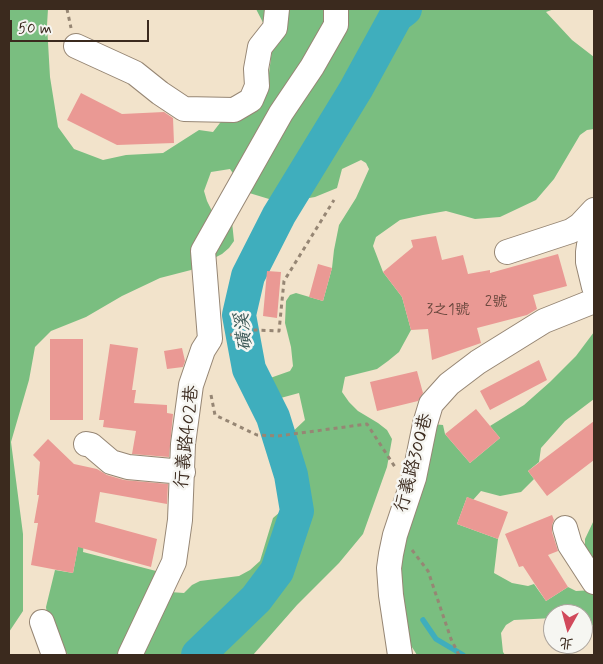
<!DOCTYPE html>
<meta charset="utf-8">
<style>
body{margin:0}
#map{position:relative;width:603px;height:664px;overflow:hidden;background:#f2e3cb;font-family:Mynerve,"LXGW WenKai TC",sans-serif}
canvas{display:block}
.frame{position:absolute;inset:0;border:10px solid #3b2a1e;pointer-events:none}
.north{position:absolute;left:543px;top:604px;width:50px;height:50px;box-sizing:border-box;background:#f6f6f2;border:1px solid #aba49d;border-radius:50%;rotate:187deg;font-size:14px;font-weight:700;line-height:20px;text-align:center;color:#3b2a1e}
.north::after{content:'';display:block;margin:auto;width:18px;height:22px;background:#d1495b;clip-path:polygon(50% 0,100% 100%,50% 72%,0 100%)}
.scale{position:absolute;left:10px;top:20px;width:139px;height:22px;box-sizing:border-box;border:2px solid #3b2a1e;border-top:0;padding-left:6px;font-size:15px;line-height:18px;white-space:nowrap;color:#3b2a1e;-webkit-text-stroke:4px #f6f6f2;paint-order:stroke}
</style>
<div id="map">
<canvas width="603" height="664"></canvas>
<div class="frame"></div>
<div class="north">北</div>
<div class="scale">50 m</div>
</div>
<script>
const ctx = document.querySelector('canvas').getContext('2d');
ctx.lineJoin = 'round';
function fill(path, color) { ctx.fillStyle = color; ctx.fill(path, 'evenodd'); }
const toPath = rows => new Path2D(rows.map(r => 'M' + r).join(''));
function trace(path, color, width, dash) { ctx.strokeStyle = color; ctx.lineWidth = width; ctx.lineCap = dash ? 'butt' : 'round'; ctx.setLineDash(dash || []); ctx.stroke(path); }
function label(font, color, halo, rows, align = 'center') {
  ctx.font = font + ' Mynerve,"LXGW WenKai TC",sans-serif'; ctx.lineWidth = 5; ctx.setLineDash([]); ctx.textBaseline = 'middle'; ctx.strokeStyle = halo; ctx.fillStyle = color; for (const [text, x, y, turn = 0] of rows) {
    ctx.save(); ctx.translate(x, y); ctx.rotate((+turn || 0) * Math.PI / 180); ctx.textAlign = isNaN(turn) ? turn : align; if (halo) ctx.strokeText(text, 0, 0); ctx.fillText(text, 0, 0); ctx.restore();
  }
}
const forest = toPath([
 [9,9,48,9,47,25,50,77,58,127,74,149,103,160,126,155,163,153,199,130,213,132,223,119,268,81,273,42,256,9,554,9,546,12,572,40,594,57,594,129,587,130,580,135,554,179,536,200,500,217,475,219,446,211,423,215,400,220,376,237,373,246,383,272,402,297,411,330,399,352,388,361,377,369,345,377,342,392,349,402,358,411,378,423,387,430,392,439,387,467,363,534,339,563,297,605,253,655,68,655,52,628,47,615,46,607,55,570,73,573,79,541,84,541,83,552,156,571,170,592,184,593,192,585,200,581,239,576,250,570,260,561,273,518,287,506,287,495,282,464,283,450,286,438,305,420,299,393,266,402,261,399,255,391,256,383,290,371,293,366,291,347,285,323,286,301,290,295,296,293,323,301,332,268,334,250,339,225,356,198,369,169,366,163,361,160,342,169,337,188,315,197,292,201,269,199,246,192,230,169,211,172,204,191,207,201,212,211,232,222,234,241,229,248,222,254,191,270,160,278,122,296,86,317,51,331,35,347,29,380,11,442,23,534,23,611,9,632],
 [594,332,594,399,565,421,541,448,539,462,528,471,534,479,521,492,500,496,481,491,473,500,467,497,457,524,498,539,494,573,512,583,528,586,534,584,546,601,568,587,576,591,594,590,594,626,583,622,583,614,553,614,553,618,514,620,506,625,501,633,503,652,505,655,417,655,410,644,396,578,432,424,443,425,445,434,470,463,500,438,490,426,524,405,550,382,576,356],
 [594,520,594,565,585,550,585,539]
]);
const stream = toPath([
 [423,620,436,639,463,655]
]);
const river = toPath([
 [198,655,256,599,277,571,297,511,291,475,273,417,249,369,239,315,248,276,279,215,356,89,396,16,405,9]
]);
const building = toPath([
 [81,93,122,114,164,112,173,118,174,143,117,145,67,120],
 [436,236,442,260,463,255,468,274,490,270,490,273,558,254,567,286,533,295,537,309,527,315,477,328,481,343,432,360,428,329,411,330,402,297,383,272,413,247,411,240],
 [318,264,332,268,323,301,309,297],
 [267,271,281,272,277,318,263,316],
 [50,339,83,339,83,420,50,420],
 [110,344,138,348,132,390,136,390,134,403,167,405,167,413,173,414,169,457,132,454,136,431,103,427,104,420,99,420],
 [182,348,185,361,183,367,167,369,164,351],
 [539,360,547,380,490,410,480,391],
 [417,371,423,393,418,401,377,411,370,382],
 [476,409,500,438,470,463,445,434],
 [594,421,594,460,547,496,528,471],
 [48,439,74,464,97,469,107,475,124,480,168,484,167,504,100,492,95,522,157,539,151,567,78,547,73,573,31,565,38,523,34,523,39,495,37,495,40,462,33,455],
 [467,497,508,512,498,539,457,524],
 [552,515,554,520,552,525,552,532,558,551,548,555,568,587,546,601,523,566,519,567,505,534]
]);
const path = toPath([
 [67,9,71,28],
 [230,335,255,330,279,331,284,281,334,200],
 [211,395,215,415,257,435,278,436,367,424,395,467],
 [412,550,428,571,451,639,459,655]
]);
const minor = toPath([
 [76,46,135,73,160,93,184,109,234,110,251,100,257,86,256,69,260,47,275,28,277,9],
 [594,237,589,245,588,252,588,262,594,287],
 [507,252,571,231,580,225,594,210],
 [86,444,91,445,111,462,128,467,183,472],
 [565,528,570,545,594,582],
 [42,622,54,655],
 [130,655,174,562,180,520,183,444,191,385,203,350,210,339,203,251,281,113,312,67,336,25,336,9],
 [400,655,391,595,389,568,391,554,395,535,414,478,425,424,431,404,449,384,478,362,544,321,594,301]
]);
const numberNames = [
 ["2號",496,303],
 ["3之1號",448,311]
];
const streetNames = [
 ["行義路402巷",188,437,-84],
 ["行義路300巷",415,463,-75]
];
const waterNames = [
 ["磺溪",245,332,-96]
];
fill(forest, '#7abe80');
trace(stream, '#3faebd', 5.5);
trace(river, '#3faebd', 34);
fill(building, '#ea9994');
trace(minor, '#968674', 26);
trace(path, '#968674', 3, [4, 4]);
trace(minor, '#fff', 24);
label('15px', '#67463c', null, numberNames);
label('18px', '#3b2a1e', '#f6f6f2', streetNames);
label('italic 19px', '#3c5856', '#f6f6f2', waterNames);
</script>
